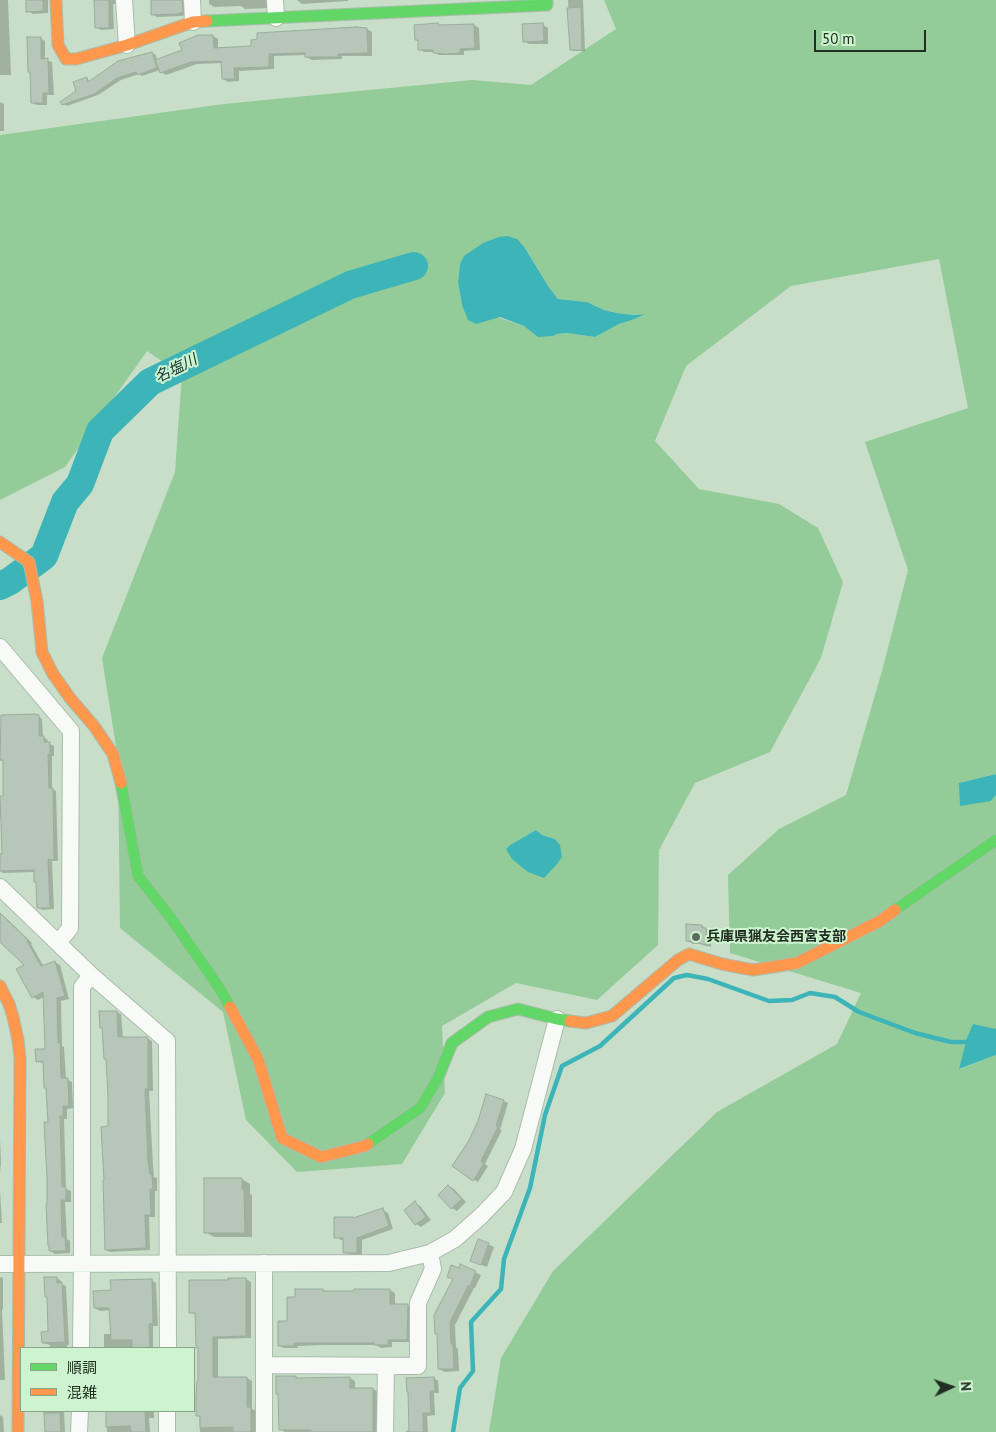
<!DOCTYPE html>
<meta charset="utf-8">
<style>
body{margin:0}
#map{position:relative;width:996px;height:1432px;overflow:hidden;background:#c8dec9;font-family:"PT Sans","Noto Sans JP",sans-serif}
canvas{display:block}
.legend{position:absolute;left:20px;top:1347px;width:175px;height:65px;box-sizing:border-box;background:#cdf4ce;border:1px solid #88a589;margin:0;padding:6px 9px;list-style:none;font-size:15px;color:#202f21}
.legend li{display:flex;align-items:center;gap:10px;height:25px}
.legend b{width:25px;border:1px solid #88a589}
.north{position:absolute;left:926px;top:1362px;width:50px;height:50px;-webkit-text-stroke:4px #cdf4ce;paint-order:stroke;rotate:87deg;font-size:14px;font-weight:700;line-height:20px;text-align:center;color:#202f21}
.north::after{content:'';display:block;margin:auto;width:18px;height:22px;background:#202f21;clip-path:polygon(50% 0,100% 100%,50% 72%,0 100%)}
.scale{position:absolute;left:814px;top:30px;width:112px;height:22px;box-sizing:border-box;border:2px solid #202f21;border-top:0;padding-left:6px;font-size:15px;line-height:18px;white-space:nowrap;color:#202f21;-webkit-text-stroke:4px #cdf4ce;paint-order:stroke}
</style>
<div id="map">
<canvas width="996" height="1432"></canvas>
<ul class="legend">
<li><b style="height:6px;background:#63d668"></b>順調</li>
<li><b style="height:6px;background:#ff974d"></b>混雑</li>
</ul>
<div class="north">N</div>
<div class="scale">50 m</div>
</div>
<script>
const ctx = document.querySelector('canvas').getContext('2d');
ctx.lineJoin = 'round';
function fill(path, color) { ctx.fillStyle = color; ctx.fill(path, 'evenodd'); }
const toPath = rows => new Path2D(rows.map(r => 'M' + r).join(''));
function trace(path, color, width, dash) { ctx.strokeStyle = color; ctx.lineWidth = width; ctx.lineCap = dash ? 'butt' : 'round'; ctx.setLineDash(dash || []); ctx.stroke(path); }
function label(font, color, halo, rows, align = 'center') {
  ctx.font = font + ' "PT Sans","Noto Sans JP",sans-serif'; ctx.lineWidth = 4; ctx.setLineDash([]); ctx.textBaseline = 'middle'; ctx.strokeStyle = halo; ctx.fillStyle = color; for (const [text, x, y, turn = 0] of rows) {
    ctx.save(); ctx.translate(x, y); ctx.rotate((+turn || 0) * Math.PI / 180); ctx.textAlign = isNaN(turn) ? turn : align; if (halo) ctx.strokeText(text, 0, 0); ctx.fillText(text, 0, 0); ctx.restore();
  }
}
const forest = toPath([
 [604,0,996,0,996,774,959,783,991,801,996,795,996,1029,994,1029,960,1069,996,1055,996,1432,489,1432,501,1358,553,1271,717,1112,837,1044,861,993,730,953,728,875,779,829,846,795,882,671,908,570,865,442,968,408,939,259,791,286,686,366,655,441,699,489,779,504,818,528,843,582,821,658,770,752,695,783,659,850,658,945,597,1000,516,983,442,1026,445,1093,402,1164,297,1172,246,1120,223,1012,120,928,118,759,102,658,175,472,182,375,147,351,65,467,0,500,0,135,224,104,472,80,531,85,616,29],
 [525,248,548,286,558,299,587,302,604,310,617,313,633,315,643,314,632,320,619,324,595,337,567,333,557,334,553,336,462,305,458,282,460,264],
 [536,830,542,835,555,839,560,845,506,849,510,845]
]);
const water = toPath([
 [507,236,517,239,525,248,548,286,558,299,587,302,604,310,617,313,633,315,645,314,632,320,619,324,595,337,567,333,557,334,553,336,538,337,524,326,500,317,476,324,468,320,462,305,458,282,460,264,464,256,483,243,499,237],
 [996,774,996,795,991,801,960,806,959,783],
 [536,830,542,835,555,839,560,845,562,857,557,864,544,878,528,872,512,859,506,849,510,845],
 [973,1024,996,1029,996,1055,959,1069,967,1038]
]);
const shadow = toPath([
 [0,0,8,0,11,75,0,75],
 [27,0,48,0,48,13,33,14,28,11],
 [94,0,117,0,117,4,113,4,114,29,101,30,96,27],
 [152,0,176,0,182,1,186,4,187,14,182,16,157,17,153,14],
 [209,0,270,0,270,8,245,9,241,6,214,7,209,4],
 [297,0,348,0,348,1,302,4],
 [568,0,583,0,585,51,574,51,571,50],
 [474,25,479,28,480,50,464,51,464,55,439,55,433,52,424,52,420,49,419,42,416,40,416,26],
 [543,25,548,28,548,44,529,44,524,41],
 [367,29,372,32,372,56,342,56,342,59,312,60,306,57,306,55,274,56,274,69,239,71,239,81,228,82,223,79,223,63,197,64,166,75,161,72,160,70,142,76,139,74,121,80,98,95,67,106,63,104,77,91,86,79,91,82,152,53,156,55,157,60,184,50,213,36,218,39,218,49,252,47],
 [40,38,45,41,45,60,52,62,54,95,47,95,47,105,37,105,32,103],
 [0,102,4,104,4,131,0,131],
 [38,716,42,719,43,737,47,739,48,743,54,746,54,756,52,756,52,789,56,791,58,861,52,861,54,909,42,910,38,907,38,883,35,872,3,873,0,871,0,855,3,855,2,818,0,817,0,798,5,798,4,762,0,760,0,741,3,741],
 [0,914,5,917,32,943,31,944,44,967,55,962,60,965,69,999,61,1001,62,1046,64,1047,66,1079,72,1082,73,1108,67,1109,67,1119,64,1119,66,1189,71,1191,71,1202,65,1202,67,1239,70,1241,70,1253,55,1254,50,1251,49,1123,44,1064,37,1061,47,1050,45,996,38,1000,33,997,26,965,0,941],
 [702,926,711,932,711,947,699,944,693,944,687,941],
 [116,1012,121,1014,123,1038,146,1038,152,1041,153,1091,149,1091,153,1165,154,1177,157,1178,157,1191,155,1191,155,1217,149,1217,150,1250,110,1252,106,1250,110,1128],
 [504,1101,508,1103,500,1130,502,1130,485,1164,488,1166,478,1182,473,1179],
 [0,1139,1,1164,0,1172],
 [242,1179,250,1184,250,1194,252,1195,252,1237,214,1237,205,1232],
 [449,1186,454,1189,466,1202,457,1211,452,1208],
 [0,1190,2,1223,0,1223],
 [415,1203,420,1206,431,1220,421,1227,416,1224],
 [382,1210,388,1213,393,1229,362,1240,362,1255,350,1255,345,1252,345,1240,341,1240,336,1237,355,1219],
 [479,1240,494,1247,487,1267,476,1263],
 [461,1266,481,1275,475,1288,474,1288,455,1325,456,1347,458,1349,459,1371,445,1372,439,1369],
 [0,1277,3,1278,3,1309,2,1309,5,1380,0,1380],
 [57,1278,61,1281,61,1284,66,1286,69,1345,67,1345,67,1348,50,1348,50,1345,43,1343,50,1333],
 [246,1279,251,1282,251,1338,218,1339,218,1378,247,1378,252,1381,252,1409,256,1411,256,1432,200,1432,198,1382,199,1348,196,1315,190,1312,190,1281],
 [151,1280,156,1283,158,1326,153,1326,153,1348,104,1348,104,1334,112,1334,111,1310,100,1311,95,1308,112,1292],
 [323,1290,327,1292,390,1290,395,1293,395,1305,407,1305,412,1308,412,1342,392,1342,392,1347,381,1348,376,1345,323,1345,298,1346,298,1348,284,1348,280,1346,296,1299],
 [296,1377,299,1379,350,1378,355,1381,355,1389,373,1389,378,1392,378,1432,285,1432,280,1429],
 [434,1378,438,1381,439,1393,434,1393,435,1415,427,1416,428,1432,406,1432,406,1431,411,1430],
 [44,1411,64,1411,65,1432,46,1432],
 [107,1411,154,1411,154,1418,149,1418,150,1432,107,1432],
 [0,1415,3,1417,4,1432,0,1432]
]);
const stream = toPath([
 [453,1432,460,1388,473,1371,471,1322,501,1289,504,1259,530,1188,545,1115,562,1066,600,1046,674,978,687,975,708,979,769,1001,792,1000,810,993,835,997,859,1012,915,1033,951,1042,970,1042]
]);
const river = toPath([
 [0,586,10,581,44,556,65,502,80,484,100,431,150,382,350,285,414,266]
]);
const building = toPath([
 [26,0,43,0,43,11,26,12,26,0],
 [94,0,109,0,109,28,95,28,94,0],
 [151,0,182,0,183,12,177,14,151,15,151,0],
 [581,7,582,50,570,50,567,8,581,7],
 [438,23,438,25,474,24,475,48,460,49,460,53,446,54,433,53,433,50,418,50,418,40,415,40,414,25,438,23],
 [543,23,544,41,523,42,522,24,543,23],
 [356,27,367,28,368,53,338,54,338,57,305,57,305,53,269,54,269,67,234,68,235,79,222,79,221,61,191,62,160,73,155,60,182,50,179,43,198,35,213,35,214,48,251,46,251,40,257,39,257,33,356,27],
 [27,37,41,37,41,59,48,58,49,93,43,93,43,103,31,103,30,72,28,72,27,37],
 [152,52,157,68,137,75,136,72,117,78,94,94,62,105,60,102,76,91,73,82,87,77,88,82,118,61,152,52],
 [35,714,39,715,39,736,44,736,44,742,50,742,50,754,48,754,49,788,53,788,54,860,48,859,50,908,37,908,36,882,34,882,34,870,0,871,0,854,2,854,0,796,3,796,3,760,0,760,1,715,35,714],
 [0,913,28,940,27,941,41,966,55,961,65,996,57,998,58,1043,60,1043,61,1078,68,1078,69,1106,63,1106,63,1116,60,1116,62,1187,66,1187,66,1200,61,1200,62,1237,65,1237,66,1251,49,1251,49,1246,48,1246,46,1204,47,1204,47,1178,44,1122,48,1122,46,1088,44,1088,43,1061,36,1062,35,1049,45,1049,43,992,32,998,16,969,24,965,0,942,0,913],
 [686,924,702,925,702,928,706,928,706,945,693,941,686,941,686,924],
 [99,1011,117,1011,118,1037,147,1037,148,1038,148,1089,145,1089,148,1162,150,1174,152,1175,153,1189,150,1189,151,1215,145,1215,146,1248,105,1250,103,1180,104,1180,101,1127,108,1126,108,1096,106,1059,104,1059,102,1028,100,1028,99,1011],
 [486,1094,504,1100,496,1126,498,1127,481,1161,484,1163,473,1181,452,1166,468,1142,478,1121,486,1094],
 [204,1178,242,1178,242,1189,244,1189,245,1233,204,1233,204,1178],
 [448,1185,462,1199,451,1209,438,1195,448,1185],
 [415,1201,426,1217,415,1225,404,1210,415,1201],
 [383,1208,389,1226,357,1238,357,1253,343,1253,343,1238,334,1238,334,1217,353,1217,353,1218,383,1208],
 [478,1239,489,1243,481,1265,470,1261,478,1239],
 [460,1264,476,1271,470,1286,468,1286,450,1322,451,1344,453,1344,454,1369,438,1369,437,1334,435,1334,434,1315,453,1279,447,1277,451,1265,459,1268,460,1264],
 [44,1277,57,1277,57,1283,62,1282,65,1342,42,1343,41,1332,48,1331,47,1297,45,1297,44,1277],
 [228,1278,246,1278,246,1336,213,1337,213,1377,247,1377,247,1407,251,1407,251,1432,233,1432,233,1427,200,1428,200,1416,196,1416,196,1395,197,1381,198,1381,198,1348,196,1348,195,1313,189,1313,189,1280,229,1280,228,1278],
 [152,1279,153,1323,149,1324,150,1348,132,1348,132,1340,111,1340,109,1308,94,1308,93,1291,111,1290,110,1280,152,1279],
 [295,1289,323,1289,323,1291,354,1291,354,1289,390,1289,390,1304,408,1304,407,1340,388,1340,388,1345,374,1345,374,1343,294,1343,294,1346,278,1346,278,1321,287,1321,287,1297,295,1297,295,1289],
 [276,1376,296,1376,296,1378,350,1377,350,1388,373,1388,373,1432,311,1432,311,1430,279,1430,278,1394,276,1394,276,1376],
 [434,1377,435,1391,430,1391,431,1413,423,1413,423,1432,409,1432,408,1392,407,1392,406,1378,434,1377],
 [106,1411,145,1411,146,1432,131,1432,130,1426,106,1427,106,1411],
 [44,1413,60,1413,61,1432,45,1432,44,1413]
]);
const street = toPath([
 [124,0,127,45],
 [192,0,193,22],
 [275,0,276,18],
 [0,647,71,731,70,928,58,943],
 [0,887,91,975,167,1041,168,1348],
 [264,1263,264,1432],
 [0,1264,389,1263,430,1253,455,1239,481,1216,504,1192,523,1149,557,1019],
 [81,1348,82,1264,82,987,91,975],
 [264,1365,418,1366,418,1303,433,1269,430,1253],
 [79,1432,80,1411],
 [167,1432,167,1411],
 [385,1432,386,1366]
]);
const fast = toPath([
 [207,21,547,5,547,0],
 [121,783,138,876,173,921,220,989,230,1007],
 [895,910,996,840],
 [368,1144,420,1108,437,1080,452,1043,488,1017,518,1009,557,1019,570,1021]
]);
const slow = toPath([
 [56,0,58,45,66,59,76,59,127,45,193,22,207,21],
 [0,542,29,562,37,601,42,652,53,674,70,698,94,726,113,754,121,783],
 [0,986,9,1004,13,1017,18,1040,20,1058,18,1432],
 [230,1007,258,1059,282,1138,321,1157,365,1146,368,1144],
 [570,1021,586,1023,612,1016,678,960,689,954,722,964,753,970,797,963,880,921,895,910]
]);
const markers = [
 [696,937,5,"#5b6c5c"]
];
const poiNames = [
 ["兵庫県猟友会西宮支部",706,937]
];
const waterNames = [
 ["名塩川",176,369,-26]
];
fill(forest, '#93cc98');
fill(water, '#3db4b8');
fill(shadow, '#0003');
trace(stream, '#3db4b8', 4.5);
trace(river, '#3db4b8', 28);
fill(building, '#b6c7b7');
trace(building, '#9bac9c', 1);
trace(street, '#abbcac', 18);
trace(fast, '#abbcac', 13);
trace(slow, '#abbcac', 13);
trace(street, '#f7faf7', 16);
trace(fast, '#63d668', 11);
trace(slow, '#ff974d', 11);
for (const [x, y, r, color] of markers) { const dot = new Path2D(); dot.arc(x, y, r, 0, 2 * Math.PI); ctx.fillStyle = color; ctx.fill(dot); trace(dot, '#cdf4ce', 2); }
label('bold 14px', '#202f21', '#cdf4ce', poiNames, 'left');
label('italic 15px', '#173336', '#cdf4ce', waterNames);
</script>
